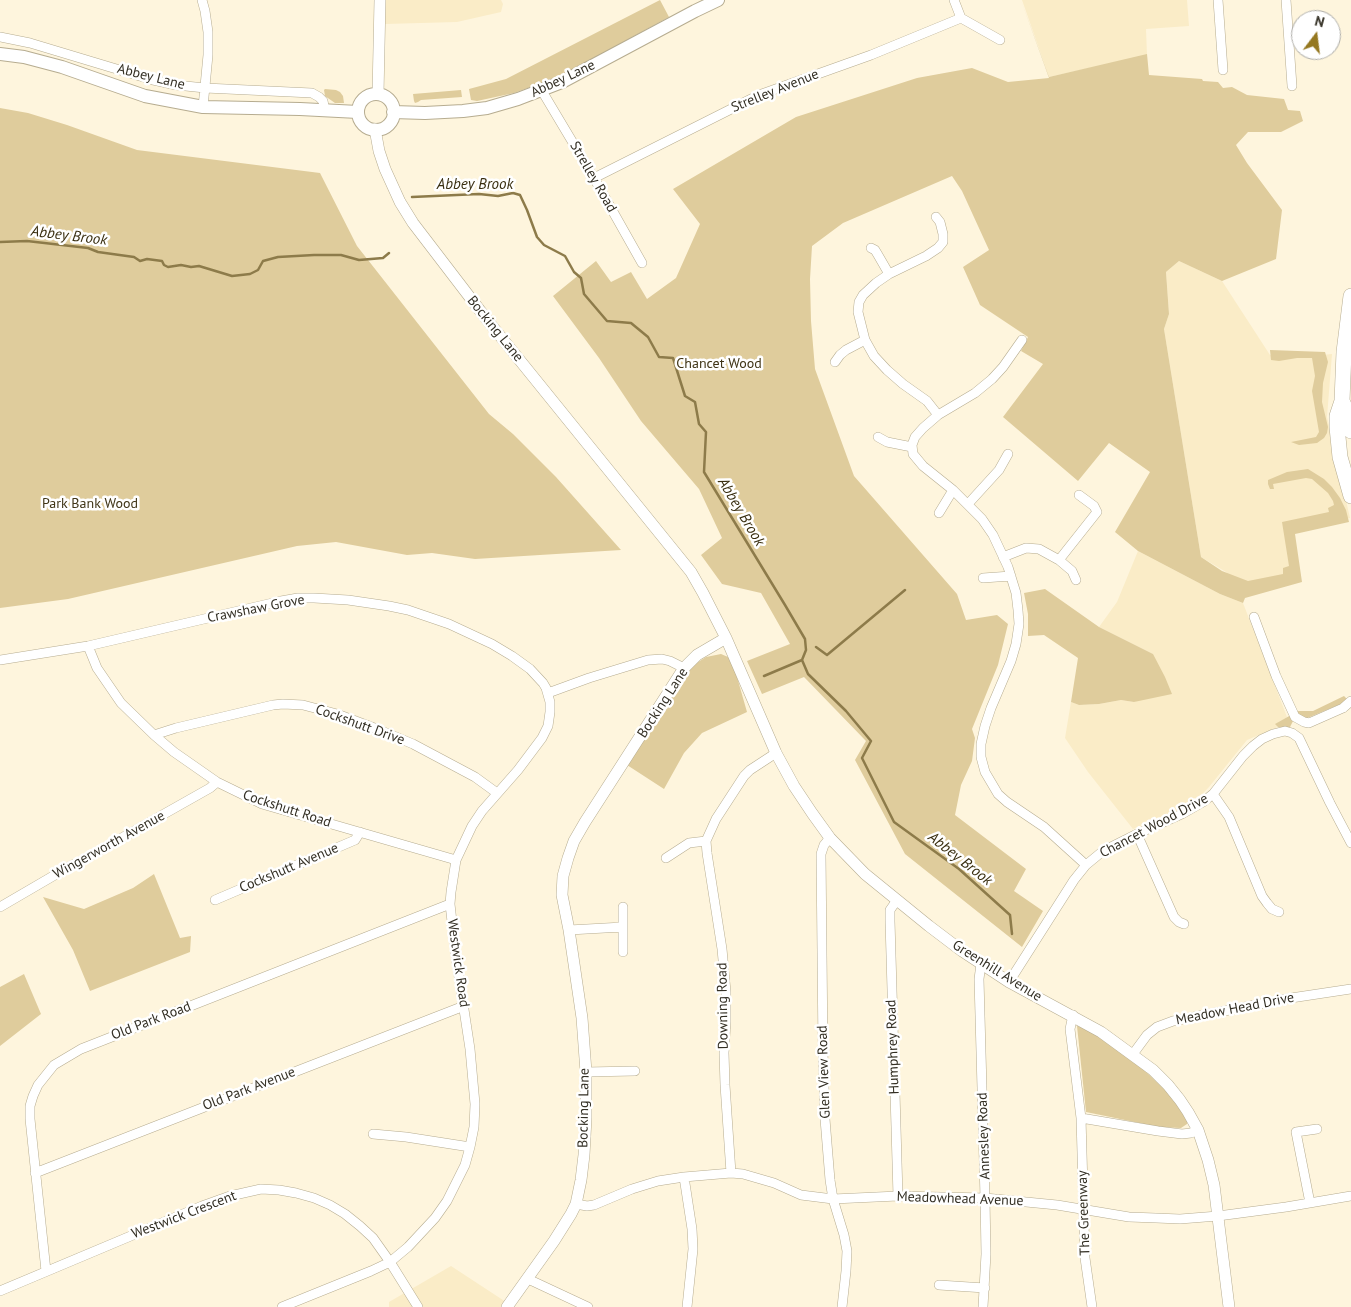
<!DOCTYPE html>
<style>
body{margin:0}
#map{position:relative;width:1351px;height:1307px;overflow:hidden;background:#fef5dd;font-family:"PT Sans",sans-serif}
canvas{display:block}
.north{position:absolute;left:1291px;top:10px;width:50px;height:50px;box-sizing:border-box;background:#fff;border:1px solid #adaca7;border-radius:50%;rotate:15deg;font-size:14px;font-weight:700;line-height:20px;text-align:center;color:#332f24}
.north::after{content:'';display:block;margin:auto;width:18px;height:22px;background:#957820;clip-path:polygon(50% 0,100% 100%,50% 72%,0 100%)}
</style>
<div id="map">
<canvas width="1351" height="1307"></canvas>
<div class="north">N</div>
</div>
<script>
const ctx = document.querySelector('canvas').getContext('2d');
ctx.lineJoin = 'round';
function fill(path, color) { ctx.fillStyle = color; ctx.fill(path, 'evenodd'); }
const toPath = rows => new Path2D(rows.map(r => 'M' + r).join(''));
function trace(path, color, width, dash) { ctx.strokeStyle = color; ctx.lineWidth = width; ctx.lineCap = dash ? 'butt' : 'round'; ctx.setLineDash(dash || []); ctx.stroke(path); }
function label(font, color, halo, rows, align = 'center') {
  ctx.font = font + ' "PT Sans",sans-serif'; ctx.lineWidth = 5; ctx.setLineDash([]); ctx.textBaseline = 'middle'; ctx.strokeStyle = halo; ctx.fillStyle = color; for (const [text, x, y, turn = 0] of rows) {
    ctx.save(); ctx.translate(x, y); ctx.rotate((+turn || 0) * Math.PI / 180); ctx.textAlign = isNaN(turn) ? turn : align; if (halo) ctx.strokeText(text, 0, 0); ctx.fillText(text, 0, 0); ctx.restore();
  }
}
const built = toPath([
 [382,0,501,0,503,4,501,12,457,22,385,24,383,23],
 [1022,0,1187,0,1189,26,1146,29,1147,55,1049,77],
 [1179,261,1222,281,1270,355,1301,357,1332,354,1327,417,1350,518,1292,532,1300,578,1245,594,1226,572,1201,557,1164,329,1169,314,1166,272],
 [1138,551,1220,594,1243,603,1287,717,1276,724,1278,727,1247,740,1209,787,1193,804,1133,829,1088,772,1065,738,1071,702,1079,705,1099,704,1121,700,1135,702,1153,654,1099,627,1117,602],
 [451,1266,509,1304,507,1307,389,1307,389,1302]
]);
const green = toPath([
 [660,0,669,17,572,70,547,81,514,93,477,101,471,100,469,89,506,79],
 [1021,0,1049,77,1147,54,1149,75,1202,79,1203,81,1218,82,1223,88,1232,87,1247,95,1284,99,1288,110,1300,111,1303,121,1281,132,1248,132,1236,145,1247,163,1282,210,1276,259,1222,281,1179,261,1166,272,1169,314,1164,329,1201,557,1222,571,1248,581,1283,574,1283,568,1289,566,1282,522,1329,512,1328,508,1334,505,1333,501,1328,493,1312,479,1306,478,1273,484,1274,489,1270,489,1268,484,1268,480,1287,472,1308,469,1324,479,1332,487,1340,498,1346,510,1349,522,1295,534,1302,582,1245,598,1243,603,1220,594,1138,551,1115,532,1150,472,1109,443,1078,481,1003,417,1043,364,1021,351,1028,337,980,305,963,267,989,250,962,191,952,176,843,223,812,246,810,279,811,321,815,369,854,476,957,594,966,620,997,615,1008,624,998,665,972,729,975,738,972,761,961,785,955,815,1026,869,1014,891,1043,911,1022,947,905,854,855,760,866,741,804,677,762,694,747,661,790,644,761,593,722,584,701,555,722,538,699,489,641,421,599,358,553,296,596,261,611,282,631,272,647,299,676,278,700,224,673,189,796,117,917,78,972,68,1008,82,1049,78],
 [325,89,336,90,340,92,343,96,344,103,335,103,325,96,324,90],
 [461,90,462,97,421,100,418,102,415,103,414,101,413,94],
 [0,108,28,113,67,125,137,150,320,173,357,246,489,414,513,434,556,477,621,550,475,559,432,553,407,555,336,542,297,546,68,599,0,608],
 [1270,350,1325,352,1328,362,1323,383,1322,402,1328,427,1327,433,1324,438,1317,443,1299,445,1291,442,1316,437,1319,432,1312,391,1315,376,1312,358,1297,358,1279,361,1271,360],
 [1045,589,1099,627,1153,654,1165,677,1172,694,1134,702,1121,700,1099,704,1079,705,1071,702,1078,658,1044,635,1028,636,1028,614,1024,593],
 [721,654,728,657,733,663,747,712,702,733,684,753,664,789,627,765,687,672,695,664,706,657],
 [1344,696,1347,699,1343,703,1305,719,1300,715,1293,721,1289,729,1278,727,1275,724,1298,711,1313,711],
 [154,874,180,938,191,936,190,952,90,991,73,950,43,897,84,909,133,888],
 [24,974,41,1014,0,1046,0,987],
 [1077,1026,1084,1027,1109,1042,1138,1064,1168,1093,1187,1118,1187,1124,1181,1128,1159,1127,1086,1112]
]);
const stream = toPath([
 [412,197,479,194,498,196,513,193,520,195,527,210,537,237,544,245,565,256,574,272,581,278,584,294,607,321,631,323,648,337,659,357,673,358,685,396,695,402,699,424,706,432,704,472,785,605,805,639,806,650,802,660,808,674,846,711,871,741,862,758,894,822,959,869,1010,915,1012,934],
 [0,242,27,241,88,248,98,252,134,257,140,261,147,259,162,261,164,265,168,267,181,265,191,267,199,266,232,276,250,274,258,270,263,261,278,257,314,255,341,255,359,260,383,258,389,253],
 [816,647,827,655,905,590],
 [764,676,802,660]
]);
const minor = toPath([
 [202,0,205,11,208,32,208,55,203,107],
 [954,0,961,18,1000,40],
 [1218,0,1223,70],
 [1286,0,1292,86],
 [0,37,30,43,153,80,176,85,205,88,312,93,319,97,323,101,325,111],
 [542,91,594,178,642,263],
 [594,178,759,95,871,55,961,18],
 [936,217,940,222,943,234,943,242,938,248,926,256,889,274,876,283,863,295,859,302,858,312,865,340,874,356,887,370,903,384,927,401,938,415],
 [871,248,875,250,878,255,889,274],
 [1022,340,1003,367,992,379,975,393,938,415,923,428,915,437,912,445,913,454,923,466,953,490,982,519,993,535,1008,567,1016,593,1018,610,1019,624,1016,644,1011,661,991,708,985,726,981,744,981,757,985,772,998,794,1007,802,1044,827,1086,865],
 [835,362,840,355,846,350,865,340],
 [878,437,887,442,912,447],
 [968,504,999,470,1008,454],
 [939,513,953,490],
 [1003,557,1026,548,1039,549,1059,560,1072,571,1076,580],
 [1059,560,1097,512,1094,506,1079,495],
 [983,578,1011,576],
 [1254,617,1276,676,1295,717,1304,722,1309,723,1343,708,1351,701],
 [88,646,97,668,121,703,154,735,174,752,217,782,262,804,456,860],
 [0,660,88,646,281,601,298,598,314,598,348,600,389,606,408,610,449,624,492,644,512,656,530,669,543,683,546,688,550,702,550,712,548,726,542,738,518,770,482,811,472,826,456,860,451,892,450,904,456,957,470,1049,475,1104,474,1127,470,1147,465,1165,447,1201,435,1218,408,1247,390,1262,371,1271,282,1307],
 [548,693,589,678,648,660,662,659,670,661,684,668],
 [154,735,176,728,273,705,283,704,303,705,337,714,377,729,413,744,475,777,497,793],
 [1213,794,1229,817,1262,896,1267,903,1272,909,1279,912],
 [1137,834,1174,917,1179,922,1184,924],
 [830,838,824,845,821,854,823,1051,825,1119,830,1180,833,1199,844,1235,847,1251,846,1271,842,1307],
 [706,841,707,853,722,949,726,992,726,1022,724,1053,725,1085,731,1173],
 [666,858,689,843,706,841,716,819,744,776,750,770,776,753],
 [215,900,355,840,360,832],
 [897,900,890,910,890,921,898,1196],
 [0,907,72,865,79,862,210,788,217,782],
 [569,930,623,927],
 [623,952,623,907],
 [981,964,979,979,985,1198,986,1254,983,1307],
 [1009,982,1074,880,1086,865,1103,851,1137,834,1182,814,1203,802,1213,794,1243,756,1253,746,1262,739,1273,734,1285,731,1292,733,1299,738,1330,803,1351,843],
 [1073,1015,1070,1029,1081,1118,1085,1258,1092,1307],
 [1133,1054,1147,1035,1157,1027,1173,1021,1291,998,1351,989],
 [586,1072,635,1071],
 [1081,1118,1158,1131,1182,1134,1191,1133,1198,1130],
 [373,1134,406,1137,470,1147],
 [35,1173,464,1006],
 [684,1177,692,1229,693,1249,687,1307],
 [1310,1203,1296,1132,1317,1129],
 [576,1204,587,1206,594,1205,632,1189,658,1181,684,1177,731,1173,743,1174,774,1183,801,1195,833,1199,898,1196,985,1198,1057,1205,1129,1217,1156,1218,1180,1219,1218,1216,1286,1207,1351,1196],
 [46,1271,30,1119,30,1106,33,1096,38,1085,54,1065,81,1049,450,904],
 [528,1279,588,1307],
 [939,1285,985,1288],
 [0,1291,202,1206,230,1196,261,1189,279,1190,296,1193,314,1198,330,1205,345,1214,360,1226,373,1238,390,1262,418,1307]
]);
const tertiary = toPath([
 [378,94,380,0],
 [375,129,379,151,385,169,400,202,413,223,488,321,691,572,703,593,726,638,776,753,794,786,812,813,830,838,865,874,929,926,962,951,1009,982,1101,1032,1153,1070,1168,1085,1180,1100,1188,1112,1198,1130,1208,1160,1214,1185,1229,1307],
 [507,1307,554,1241,571,1214,576,1204,581,1180,584,1155,586,1118,586,1072,582,1018,569,930,562,895,563,876,568,858,574,841,585,822,684,668,697,655,726,638]
]);
const secondary = toPath([
 [0,54,24,57,62,67,145,96,203,107,300,109,358,112],
 '358 112a18 18 0 1 1 36 0a18 18 0 1 1-36 0Z',
 [393,112,425,113,463,111,487,108,518,99,562,82,695,11,718,0]
]);
const trunk = toPath([
 [1351,296,1344,352,1342,401,1337,416,1337,427,1340,457,1351,496],
 [1342,401,1348,414,1351,431]
]);
const streetNames = [
 ["Abbey Lane",151,77,14],
 ["Abbey Lane",563,79,-25],
 ["Strelley Avenue",775,91,-22],
 ["Strelley Road",593,177,60],
 ["Bocking Lane",495,329,51],
 ["Crawshaw Grove",256,609,-11],
 ["Bocking Lane",663,703,-57],
 ["Cockshutt Drive",360,725,20],
 ["Cockshutt Road",287,809,18],
 ["Chancet Wood Drive",1154,826,-28],
 ["Wingerworth Avenue",109,845,-29],
 ["Cockshutt Avenue",289,868,-23],
 ["Westwick Road",458,963,82],
 ["Greenhill Avenue",997,971,32],
 ["Downing Road",723,1006,-91],
 ["Meadow Head Drive",1235,1009,-11],
 ["Old Park Road",151,1021,-21],
 ["Humphrey Road",893,1047,-92],
 ["Glen View Road",824,1072,-92],
 ["Old Park Avenue",249,1089,-21],
 ["Bocking Lane",584,1108,-89],
 ["Annesley Road",984,1136,-92],
 ["Meadowhead Avenue",960,1199,2],
 ["The Greenway",1084,1213,-92],
 ["Westwick Crescent",184,1215,-21]
];
const parkNames = [
 ["Chancet Wood",719,364],
 ["Park Bank Wood",90,504]
];
const waterNames = [
 ["Abbey Brook",475,185],
 ["Abbey Brook",69,236,7],
 ["Abbey Brook",741,512,59],
 ["Abbey Brook",960,859,38]
];
fill(built, '#faecc7');
fill(green, '#dfcc9c');
trace(stream, '#8d7b4a', 2.5);
trace(minor, '#b6ac90', 10);
trace(tertiary, '#b6ac90', 12);
trace(secondary, '#b6ac90', 14);
trace(trunk, '#b6ac90', 16);
trace(minor, '#fff', 9);
trace(tertiary, '#fff', 11);
trace(secondary, '#fff', 12);
trace(trunk, '#fff', 15);
label('14px', '#332f24', '#fff', streetNames);
label('14px', '#403517', '#fff', parkNames);
label('italic 15px', '#392e10', '#fff', waterNames);
</script>
